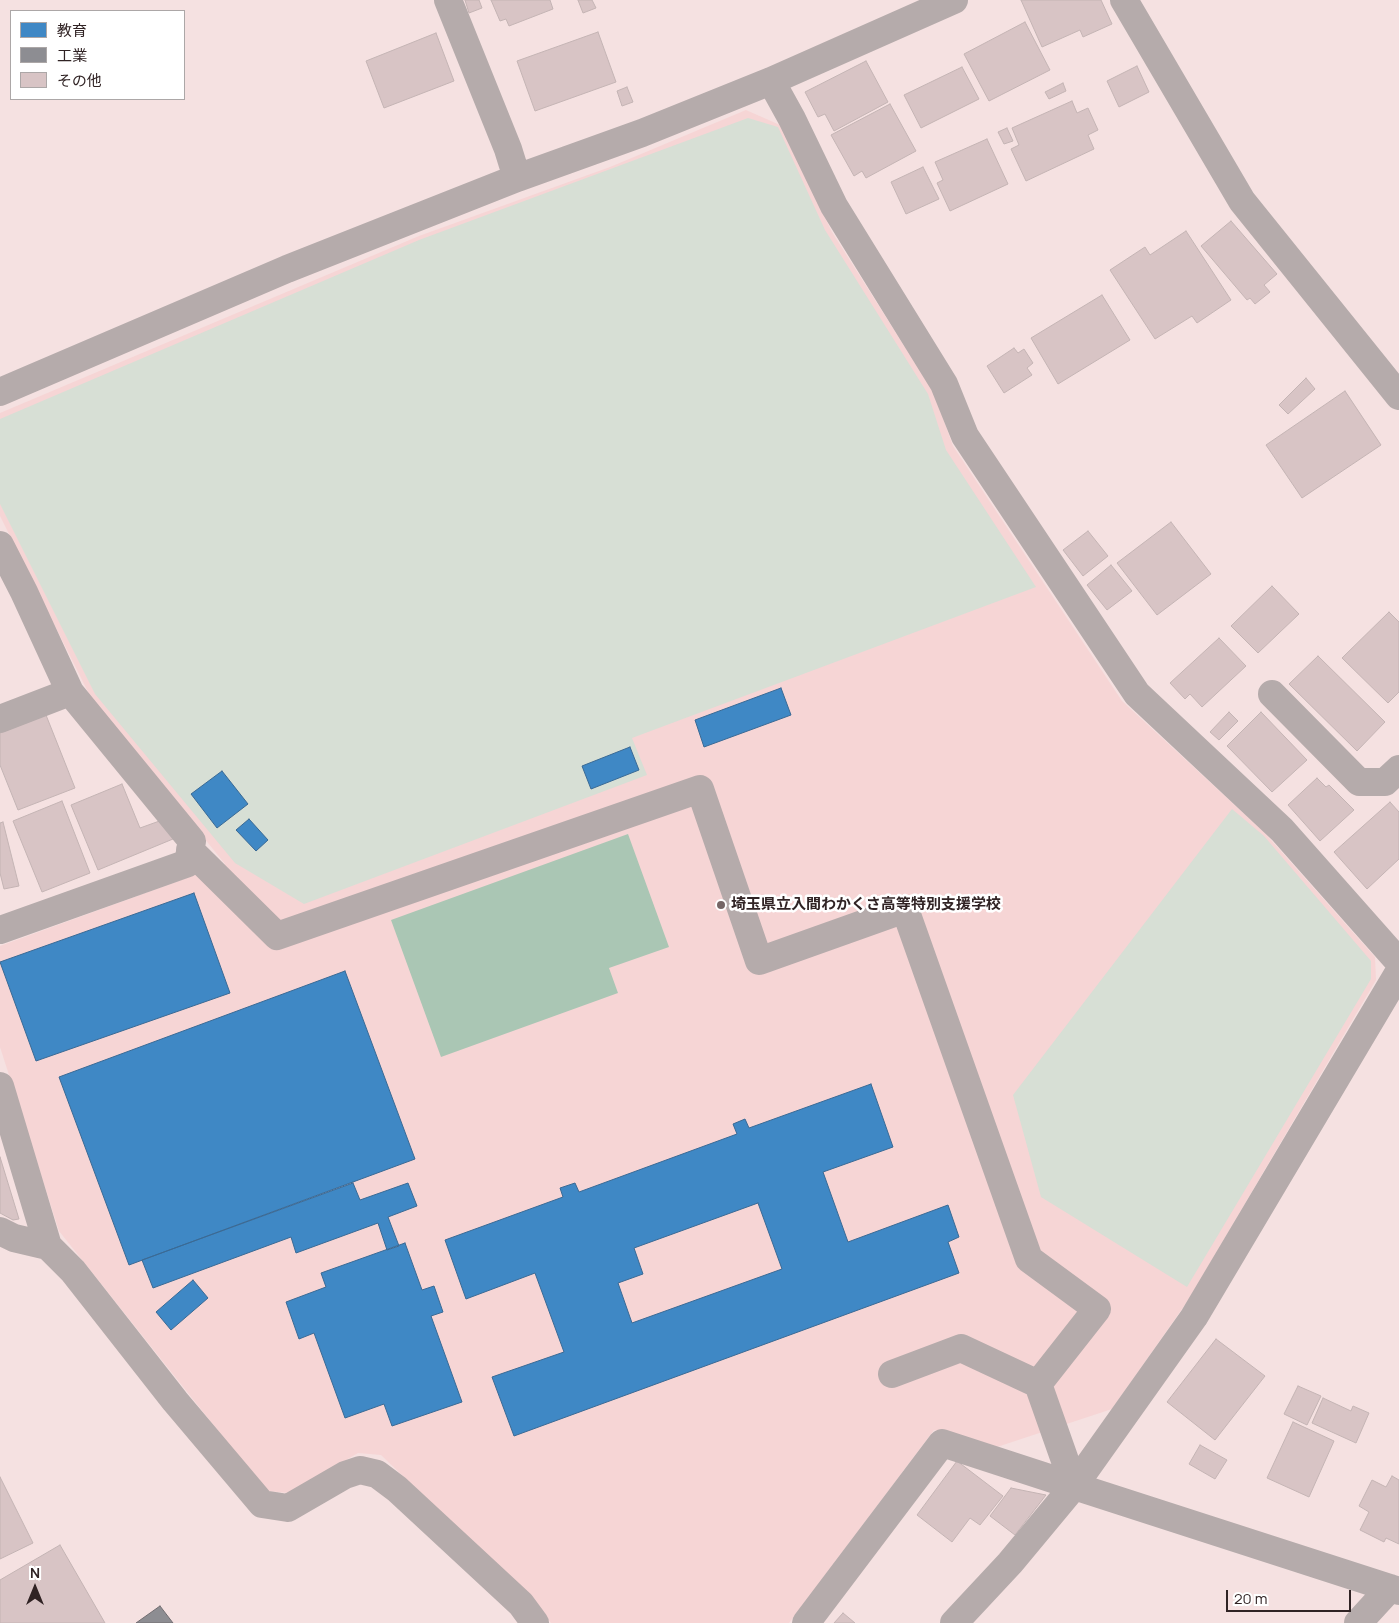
<!DOCTYPE html>
<meta charset="utf-8">
<style>
body{margin:0}
#map{position:relative;width:1399px;height:1623px;overflow:hidden;background:#f5e1e1;font-family:Manrope,"Noto Sans JP",sans-serif}
canvas{display:block}
.legend{position:absolute;left:10px;top:10px;width:175px;height:90px;box-sizing:border-box;background:#fff;border:1px solid #aca7a7;margin:0;padding:6px 9px;list-style:none;font-size:15px;color:#302324}
.legend li{display:flex;align-items:center;gap:10px;height:25px}
.legend b{width:25px;border:1px solid #aca7a7}
.north{position:absolute;left:10px;top:1563px;width:50px;height:50px;-webkit-text-stroke:4px #fff;paint-order:stroke;rotate:0deg;font-size:14px;font-weight:700;line-height:20px;text-align:center;color:#302324}
.north::after{content:'';display:block;margin:auto;width:18px;height:22px;background:#302324;clip-path:polygon(50% 0,100% 100%,50% 72%,0 100%)}
.scale{position:absolute;left:1226px;top:1590px;width:125px;height:22px;box-sizing:border-box;border:2px solid #302324;border-top:0;padding-left:6px;font-size:15px;line-height:18px;white-space:nowrap;color:#302324;-webkit-text-stroke:4px #fff;paint-order:stroke}
</style>
<div id="map">
<canvas width="1399" height="1623"></canvas>
<ul class="legend">
<li><b style="height:14px;background:#3f88c5"></b>教育</li>
<li><b style="height:14px;background:#8d8d92"></b>工業</li>
<li><b style="height:14px;background:#d8c4c5"></b>その他</li>
</ul>
<div class="north">N</div>
<div class="scale">20 m</div>
</div>
<script>
const ctx = document.querySelector('canvas').getContext('2d');
ctx.lineJoin = 'round';
function fill(path, color) { ctx.fillStyle = color; ctx.fill(path, 'evenodd'); }
const toPath = rows => new Path2D(rows.map(r => 'M' + r).join(''));
function trace(path, color, width, dash) { ctx.strokeStyle = color; ctx.lineWidth = width; ctx.lineCap = dash ? 'butt' : 'round'; ctx.setLineDash(dash || []); ctx.stroke(path); }
function label(font, color, halo, rows, align = 'center') {
  ctx.font = font + ' Manrope,"Noto Sans JP",sans-serif'; ctx.lineWidth = 5; ctx.setLineDash([]); ctx.textBaseline = 'middle'; ctx.strokeStyle = halo; ctx.fillStyle = color; for (const [text, x, y, turn = 0] of rows) {
    ctx.save(); ctx.translate(x, y); ctx.rotate((+turn || 0) * Math.PI / 180); ctx.textAlign = isNaN(turn) ? turn : align; if (halo) ctx.strokeText(text, 0, 0); ctx.fillText(text, 0, 0); ctx.restore();
  }
}
const built = toPath([
 [746,110,780,125,832,232,934,393,953,446,1122,701,1264,832,1375,957,1376,980,1189,1299,1112,1409,997,1447,934,1430,789,1623,551,1623,526,1594,381,1455,358,1453,290,1493,266,1491,59,1231,0,1047,0,946,225,864,91,698,0,516,0,413,419,236,610,167]
]);
const green = toPath([
 [748,118,778,127,825,230,928,394,946,450,1036,587,632,738,647,775,304,904,235,863,95,694,0,504,0,419,419,240],
 [1232,809,1264,836,1371,961,1371,979,1187,1287,1041,1197,1013,1095]
]);
const water = toPath([
 [628,834,669,947,609,968,618,993,441,1057,391,920]
]);
const schools = toPath([
 [781,688,791,715,704,747,695,720,781,688],
 [630,747,639,770,591,789,582,766,630,747],
 [222,771,248,804,217,828,191,794,222,771],
 [249,819,268,840,256,851,236,830,249,819],
 [194,893,230,993,36,1061,0,962,194,893],
 [345,971,415,1159,129,1265,59,1077,345,971],
 [871,1084,893,1147,823,1172,848,1242,948,1205,959,1237,948,1242,959,1273,514,1436,492,1377,564,1352,535,1273,466,1299,445,1240,563,1197,560,1188,575,1183,579,1192,737,1134,733,1124,745,1119,749,1128,871,1084],
 [758,1203,782,1269,632,1323,618,1283,643,1274,634,1248,758,1203],
 [353,1183,360,1200,408,1183,417,1206,388,1217,399,1246,387,1250,378,1223,296,1253,291,1237,153,1288,142,1260,353,1183],
 [405,1243,422,1290,434,1286,443,1312,431,1316,462,1402,392,1426,384,1404,345,1418,314,1333,299,1339,286,1302,326,1287,321,1273,405,1243],
 [193,1280,208,1298,171,1330,156,1312,193,1280]
]);
const industry = toPath([
 [160,1606,173,1623,136,1623,160,1606]
]);
const building = toPath([
 [465,0,479,0,482,8,469,13,465,0],
 [491,0,550,0,553,9,509,26,506,19,500,21,491,0],
 [578,0,592,0,596,8,583,13,578,0],
 [1021,0,1101,0,1112,24,1083,37,1080,30,1042,47,1021,0],
 [1025,22,1050,70,989,101,964,54,1025,22],
 [598,32,616,82,535,111,517,61,598,32],
 [436,33,454,81,384,108,366,61,436,33],
 [866,61,888,102,834,131,825,114,818,117,805,92,866,61],
 [1137,66,1149,92,1119,107,1107,81,1137,66],
 [962,67,979,99,921,128,904,95,962,67],
 [1063,83,1066,91,1049,99,1045,92,1063,83],
 [627,87,633,102,622,106,617,91,627,87],
 [1072,101,1077,113,1088,108,1098,130,1088,135,1094,149,1026,181,1011,149,1019,145,1012,128,1072,101],
 [890,104,916,151,866,178,862,171,854,176,831,135,890,104],
 [1007,128,1013,141,1004,144,998,132,1007,128],
 [987,139,1008,184,950,211,937,183,943,180,935,162,987,139],
 [923,167,939,199,906,214,891,182,923,167],
 [1231,221,1277,274,1264,285,1270,292,1255,304,1250,298,1247,300,1201,246,1231,221],
 [1186,231,1231,300,1197,323,1192,316,1155,339,1110,270,1145,247,1150,255,1186,231],
 [1102,295,1130,340,1058,384,1031,338,1102,295],
 [1014,348,1018,353,1024,349,1033,363,1027,368,1032,375,1004,393,987,366,1014,348],
 [1306,378,1315,389,1288,414,1279,405,1306,378],
 [1345,391,1381,445,1302,498,1266,445,1345,391],
 [1171,522,1211,574,1157,615,1117,563,1171,522],
 [1088,531,1108,556,1083,576,1063,550,1088,531],
 [1111,565,1132,591,1107,610,1087,585,1111,565],
 [1272,586,1299,614,1258,653,1231,626,1272,586],
 [1389,612,1399,622,1399,692,1388,703,1342,658,1389,612],
 [1219,638,1246,666,1202,707,1190,694,1185,699,1170,683,1219,638],
 [1318,656,1385,722,1357,751,1289,684,1318,656],
 [1229,712,1238,721,1219,740,1210,732,1229,712],
 [1261,712,1307,760,1272,792,1227,746,1261,712],
 [46,715,75,788,18,810,0,765,0,733,46,715],
 [1317,778,1326,787,1329,785,1354,810,1320,841,1288,805,1317,778],
 [122,784,140,828,165,819,173,839,98,870,71,805,122,784],
 [62,801,90,873,42,892,13,821,62,801],
 [1390,802,1399,812,1399,859,1367,889,1334,852,1390,802],
 [3,822,19,886,4,889,0,873,0,823,3,822],
 [0,1157,19,1219,13,1220,0,1213,0,1157],
 [1216,1339,1265,1376,1215,1440,1167,1402,1216,1339],
 [1298,1386,1321,1396,1307,1425,1284,1414,1298,1386],
 [1323,1398,1351,1411,1353,1406,1369,1413,1356,1443,1312,1423,1323,1398],
 [1293,1422,1334,1441,1309,1497,1267,1478,1293,1422],
 [1200,1445,1227,1460,1215,1479,1189,1464,1200,1445],
 [957,1461,1003,1496,980,1525,970,1518,952,1542,917,1515,957,1461],
 [1392,1476,1399,1480,1399,1544,1386,1538,1384,1542,1360,1530,1369,1512,1359,1506,1372,1480,1386,1487,1392,1476],
 [0,1477,33,1543,0,1559,0,1477],
 [1011,1488,1046,1495,1015,1535,990,1516,1011,1488],
 [60,1545,105,1623,0,1623,0,1580,60,1545],
 [843,1613,855,1623,834,1623,843,1613]
]);
const minor = toPath([
 [448,0,508,149,517,178],
 [1124,0,1242,201,1399,396],
 [771,81,792,119,834,206,944,384,965,436,1137,694,1282,830,1399,962],
 [0,392,287,269,517,178,642,133,771,81,954,0],
 [0,545,24,592,70,692,192,841,188,863,0,930],
 [1272,694,1359,782,1385,782,1399,769],
 [0,719,70,692],
 [190,850,277,936,700,789,759,961,905,909,1029,1259,1097,1309,1038,1384,1074,1486],
 [0,1086,48,1246,73,1271,175,1401,262,1504,288,1508,345,1475,360,1470,377,1474,397,1489,521,1604,535,1623],
 [0,1231,14,1238,48,1246],
 [892,1374,961,1348,1038,1384],
 [1074,1486,1194,1317,1399,972],
 [806,1623,942,1443,1074,1486],
 [954,1623,1010,1563,1074,1486,1399,1591],
 [1358,1623,1390,1588]
]);
const markers = [
 [721,905,5,"#756666"]
];
const poiNames = [
 ["埼玉県立入間わかくさ高等特別支援学校",731,905]
];
fill(built, '#f6d5d5');
fill(green, '#d7dfd5');
fill(water, '#aac6b4');
fill(schools, '#3f88c5');
trace(schools, '#3a6a95', 1);
fill(industry, '#8d8d92');
trace(industry, '#716d71', 1);
fill(building, '#d8c4c5');
trace(building, '#c4b4b4', 1);
trace(minor, '#b5abab', 28);
for (const [x, y, r, color] of markers) { const dot = new Path2D(); dot.arc(x, y, r, 0, 2 * Math.PI); ctx.fillStyle = color; ctx.fill(dot); trace(dot, '#fff', 2); }
label('bold 15px', '#302324', '#fff', poiNames, 'left');
</script>
